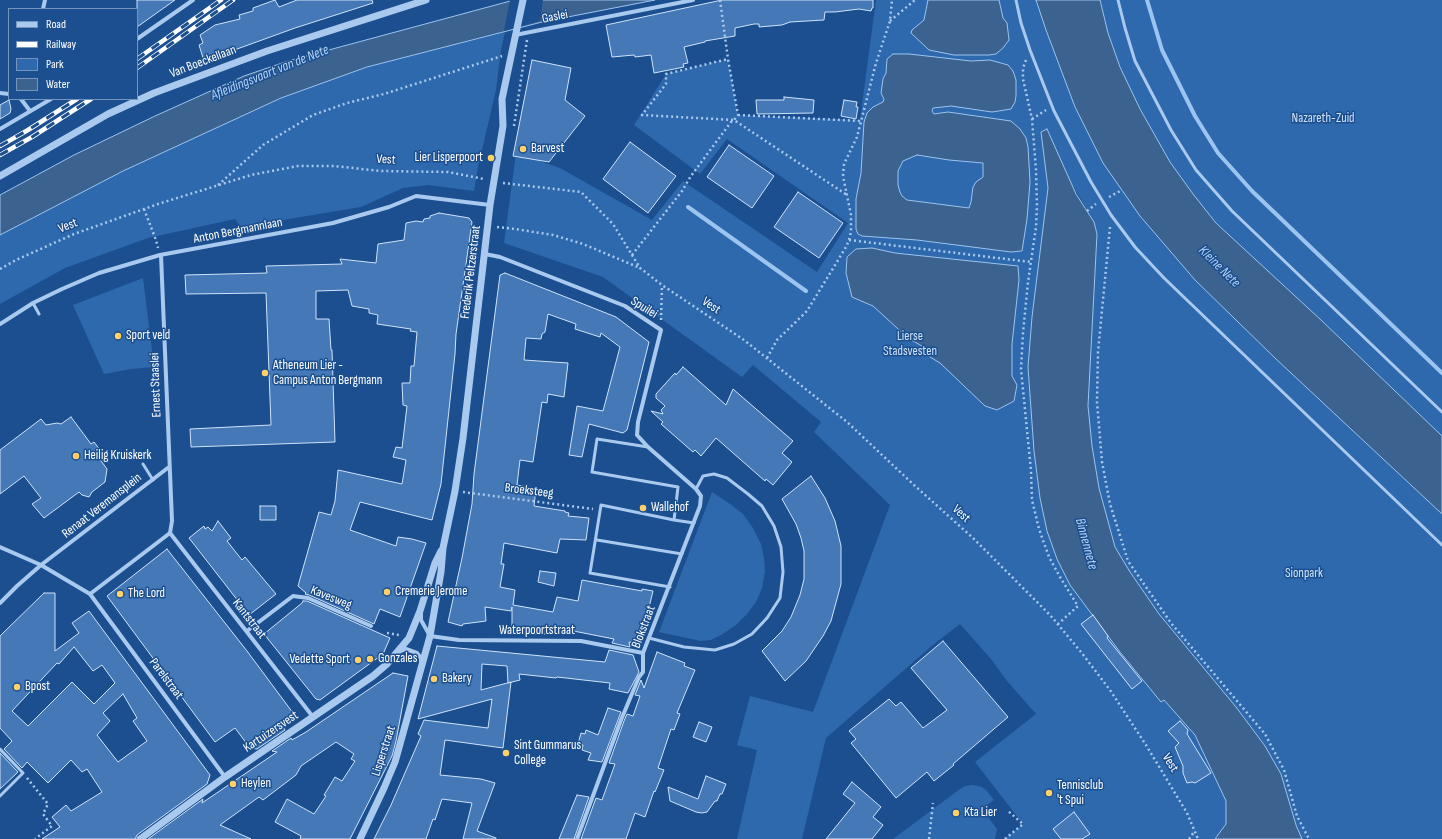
<!DOCTYPE html>
<style>
body{margin:0}
#map{position:relative;width:1442px;height:839px;overflow:hidden;background:#1b4f8f;font-family:"Sofia Sans Condensed",sans-serif}
canvas{display:block}
.legend{position:absolute;left:8px;top:8px;width:130px;height:92px;box-sizing:border-box;background:#1b4f8f;border:1px solid #7695bc;margin:0;padding:5px 7px;list-style:none;font-size:12px;color:#fff}
.legend li{display:flex;align-items:center;gap:8px;height:20px}
.legend b{width:20px;border:1px solid #7695bc}
</style>
<div id="map">
<canvas width="1442" height="839"></canvas>
<ul class="legend">
<li><b style="height:5px;background:#a9c9ee"></b>Road</li>
<li><b style="height:5px;background:#fff"></b>Railway</li>
<li><b style="height:11px;background:#2e69ad"></b>Park</li>
<li><b style="height:11px;background:#3c6290"></b>Water</li>
</ul>
</div>
<script>
const ctx = document.querySelector('canvas').getContext('2d');
ctx.lineJoin = 'round';
function fill(path, color) { ctx.fillStyle = color; ctx.fill(path, 'evenodd'); }
const toPath = rows => new Path2D(rows.map(r => 'M' + r).join(''));
function trace(path, color, width, dash) { ctx.strokeStyle = color; ctx.lineWidth = width; ctx.lineCap = dash ? 'butt' : 'round'; ctx.setLineDash(dash || []); ctx.stroke(path); }
function label(font, color, halo, rows, align = 'center') {
  ctx.font = font + ' "Sofia Sans Condensed",sans-serif'; ctx.lineWidth = 3; ctx.setLineDash([]); ctx.textBaseline = 'middle'; ctx.strokeStyle = halo; ctx.fillStyle = color; for (const [text, x, y, turn = 0] of rows) {
    ctx.save(); ctx.translate(x, y); ctx.rotate((+turn || 0) * Math.PI / 180); ctx.textAlign = isNaN(turn) ? turn : align; if (halo) ctx.strokeText(text, 0, 0); ctx.fillText(text, 0, 0); ctx.restore();
  }
}
const green = toPath([
 [876,0,1036,0,1046,30,1103,163,1140,216,1195,280,1276,359,1442,514,1442,839,1302,839,1296,825,1281,774,1265,746,1236,707,1159,614,1120,557,1115,547,1099,488,1092,446,1088,406,1097,234,1094,222,1041,132,1048,188,1032,317,1028,367,1034,451,1040,498,1047,531,1057,559,1070,585,1120,652,1161,702,1164,700,1195,735,1226,801,1226,824,1215,839,1004,839,1023,824,975,762,1036,714,1007,681,991,659,960,624,934,644,826,738,802,839,737,839,757,750,737,745,750,696,813,712,890,505,814,432,821,422,753,365,742,377,603,277,504,243,516,153,560,168,652,220,683,181,817,272,848,223,727,139,700,174,634,125,666,74,728,59,738,115,860,120],
 [1100,0,1442,0,1442,436,1321,320,1216,223,1193,194,1170,162,1140,109,1120,67,1108,33],
 [505,32,501,50,496,90,478,167,474,191,428,185,403,188,361,207,241,227,235,219,148,238,65,268,0,304,0,234,123,171,281,98,367,67],
 [143,278,154,367,131,369,104,374,73,305],
 [712,492,730,504,743,514,753,528,761,544,764,558,765,572,762,588,756,602,747,614,736,625,721,635,711,640,701,641,659,632],
 [973,785,982,787,987,791,994,800,982,809,997,829,995,839,893,839,960,789,965,786]
]);
const water = toPath([
 [514,0,655,0,542,22,367,67,281,98,123,171,0,235,0,195,74,155,155,116,244,76,288,61,514,0],
 [928,0,999,0,1003,18,1007,23,1009,40,1003,48,996,54,989,55,954,55,929,50,911,33,912,30,924,20,928,0],
 [1036,0,1100,0,1108,33,1120,67,1140,109,1170,162,1193,194,1216,223,1321,320,1442,436,1442,514,1276,359,1195,280,1140,216,1103,163,1075,107,1046,30,1036,0],
 [893,54,909,54,971,61,990,60,1008,65,1013,71,1016,80,1016,96,1015,102,1011,109,992,112,951,106,933,108,932,111,934,114,948,112,1011,121,1020,129,1026,138,1028,147,1030,182,1027,219,1022,251,1011,252,980,248,917,240,862,236,858,234,856,229,856,199,861,173,864,122,867,113,873,107,883,102,884,99,881,93,883,79,886,73,887,59,893,54],
 [917,155,949,160,983,163,983,177,976,182,973,187,971,202,969,208,907,200,902,196,900,192,898,185,898,171,903,161,917,155],
 [1047,129,1076,194,1094,222,1097,234,1088,406,1092,446,1099,488,1115,547,1130,572,1159,614,1236,707,1265,746,1281,774,1296,825,1302,839,1215,839,1226,824,1226,801,1195,735,1164,700,1161,702,1120,652,1070,585,1057,559,1047,531,1040,498,1034,451,1028,367,1032,317,1048,188,1041,132,1047,129],
 [872,248,895,253,1018,266,1019,280,1012,344,1012,376,1017,385,1014,401,997,410,985,406,940,363,930,357,927,349,908,338,873,306,852,297,846,273,847,257,856,249,872,248]
]);
const pier = toPath([
 [510,0,543,0,540,21,504,31]
]);
const stream = toPath([
 [1147,0,1162,50,1195,116,1218,153,1252,191,1442,373],
 [688,207,806,291]
]);
const building = toPath([
 [137,0,175,0,137,27,137,0],
 [275,0,279,7,297,0,372,0,373,3,295,28,204,61,199,45,203,43,200,35,215,25,240,19,239,15,253,11,253,8,275,0],
 [722,0,873,0,873,8,872,8,871,11,859,9,835,12,825,12,824,20,790,22,782,25,759,27,759,24,754,24,735,28,735,36,705,41,705,42,684,47,688,63,683,64,684,67,654,73,651,55,635,57,634,55,612,57,606,25,722,0],
 [532,60,571,68,565,100,585,116,549,162,513,156,532,60],
 [784,97,814,100,813,113,757,114,756,100,784,100,784,97],
 [9,100,11,109,10,113,0,119,0,105,9,100],
 [844,100,857,102,856,107,858,107,856,119,841,116,844,100],
 [630,142,676,176,648,213,603,179,630,142],
 [729,145,774,176,752,208,707,177,729,145],
 [798,192,843,223,819,258,774,227,798,192],
 [439,213,469,218,472,222,456,334,455,354,441,484,432,520,360,502,350,530,396,546,398,537,412,539,426,543,400,617,380,609,374,624,309,595,305,594,306,593,298,586,319,512,331,515,335,501,338,470,402,484,406,460,393,457,396,447,402,448,407,406,403,405,402,383,410,383,411,366,414,366,417,332,410,331,411,329,377,324,378,315,369,313,369,309,352,306,348,290,316,291,316,319,329,319,331,350,332,350,335,442,191,447,190,429,271,425,266,293,186,294,185,275,267,273,266,266,342,264,340,259,376,263,378,244,404,240,406,223,416,221,423,222,424,219,430,218,430,216,439,213],
 [505,273,616,317,649,342,627,430,623,433,589,424,582,457,569,455,577,406,603,411,620,347,601,333,600,337,575,329,576,324,548,314,545,332,542,334,541,339,526,338,524,360,568,363,564,397,548,394,547,403,542,402,533,462,520,460,517,485,536,489,534,506,565,511,565,512,569,513,568,516,589,518,586,540,560,539,557,553,504,543,501,564,504,564,500,587,515,590,513,605,553,612,557,597,578,601,582,580,642,591,642,589,653,591,640,644,629,642,630,647,612,643,614,639,548,626,548,634,512,634,512,607,511,611,485,607,486,621,463,624,462,626,448,622,462,558,472,504,474,474,500,275,505,273],
 [683,367,726,405,733,389,793,441,782,453,792,462,773,485,766,479,765,481,716,438,701,456,695,450,693,452,661,424,663,422,651,411,663,414,661,410,665,406,656,398,656,394,675,373,676,375,683,367],
 [71,417,91,444,94,442,103,454,99,458,107,469,105,482,92,492,89,497,82,495,79,492,44,518,32,504,41,498,24,476,0,494,0,450,41,419,46,425,57,423,61,424,71,417],
 [811,476,825,498,835,521,841,546,841,584,831,621,823,636,806,661,785,681,762,651,782,631,791,617,800,595,804,579,804,551,801,538,796,524,782,499,811,476],
 [260,506,276,506,276,520,260,520,260,506],
 [218,521,231,538,227,541,242,560,245,557,276,594,249,615,189,538,204,526,205,529,208,527,212,531,218,521],
 [167,549,247,651,296,717,283,727,285,730,257,749,250,748,235,728,215,742,107,596,167,549],
 [540,571,556,573,554,586,538,582,540,571],
 [44,593,55,593,55,651,79,633,72,623,89,611,210,775,207,784,137,835,135,839,42,839,60,827,52,817,66,805,71,811,102,792,87,769,82,772,71,760,48,783,27,762,22,768,4,749,12,741,0,728,0,636,44,593],
 [74,647,93,671,102,665,115,683,94,704,72,682,28,726,12,711,57,663,59,664,74,647],
 [123,694,137,718,133,721,147,741,118,762,97,735,110,721,103,713,123,694],
 [303,601,307,601,390,638,383,654,320,700,316,699,264,634,302,603,303,601],
 [1093,615,1108,636,1107,638,1142,681,1132,689,1081,624,1093,615],
 [943,641,1008,717,953,764,954,765,934,781,927,772,896,798,851,743,856,739,849,731,889,699,896,706,901,702,923,728,947,710,911,668,943,641],
 [437,646,605,662,609,650,633,655,639,672,628,693,609,689,610,683,557,677,556,678,519,674,520,680,508,683,507,666,482,664,481,690,511,682,503,748,445,740,440,775,481,779,495,783,477,831,496,838,496,839,463,839,472,803,442,799,435,820,433,819,426,839,374,839,391,805,421,736,418,734,424,720,488,728,492,699,418,719,437,646],
 [657,652,685,663,684,666,695,670,677,713,680,714,674,730,671,729,658,768,664,770,655,792,654,791,645,817,635,813,626,839,581,839,596,798,602,800,615,764,609,763,624,721,627,714,633,716,640,696,635,695,641,680,644,688,657,652],
 [393,673,408,676,396,741,392,756,350,839,300,839,301,836,275,822,287,799,314,814,326,796,324,795,335,777,342,781,355,761,351,759,354,754,336,742,301,766,296,775,263,800,259,797,220,825,251,839,148,839,203,799,202,803,277,752,272,751,291,738,292,740,306,732,393,673],
 [608,708,621,712,602,762,588,760,591,753,582,750,583,745,578,744,581,733,585,734,586,730,598,735,608,708],
 [1180,721,1188,730,1187,734,1211,773,1195,783,1192,782,1187,783,1183,773,1183,766,1175,747,1179,743,1168,731,1180,721],
 [699,722,712,727,706,742,693,737,699,722],
 [0,753,18,772,0,789,0,753],
 [706,776,726,784,722,794,720,794,717,801,715,801,707,812,702,813,696,812,670,801,668,787,698,799,706,776],
 [852,782,881,807,873,817,883,825,872,839,826,839,855,803,843,794,852,782],
 [577,795,589,797,574,839,559,839,577,795],
 [1074,812,1090,834,1082,839,1061,839,1053,829,1074,812]
]);
const path = toPath([
 [720,0,728,59],
 [890,21,915,0],
 [1026,60,1023,68,1023,79,1032,119,1036,170,1037,206,1036,227,1028,282,1023,333,1021,369,1031,471,1032,500,1039,529,1049,557,1060,577,1078,606,1058,624],
 [738,115,861,121],
 [1032,119,1046,110],
 [514,126,527,40],
 [503,183,581,192,613,224,640,268,662,285,744,340,847,422,914,485,973,538,1050,615,1081,652,1110,690,1146,745,1187,813,1198,839],
 [218,185,263,145,313,115,347,103,384,94,502,56],
 [1109,197,1122,190],
 [144,209,156,240,158,248],
 [1087,211,1096,204],
 [497,227,515,229,553,235,583,244,640,268],
 [1110,227,1098,352,1097,402,1102,462,1110,504,1128,561,1171,623,1265,734,1284,770,1297,816,1309,839],
 [849,240,1031,262],
 [632,255,682,191,691,176,731,122,734,120,738,115,728,59,666,74,666,84,642,115,734,120,847,195],
 [0,269,16,260,74,234,158,204,251,175,298,166,334,166,381,171,448,172,484,179],
 [661,320,662,285],
 [767,358,777,340,807,311,846,247,849,240,851,232,851,215,843,176,844,164,857,137,876,63,890,21,892,0],
 [463,492,593,509],
 [387,633,399,635],
 [27,778,48,804,43,814,52,826,35,839],
 [929,839,933,803],
 [1005,839,1023,824,1008,811],
 [1189,839,1194,832]
]);
const service = toPath([
 [1016,0,1021,23,1030,50,1054,111,1091,182,1111,215,1135,247,1164,278,1442,545],
 [1118,0,1125,28,1135,61,1171,130,1196,170,1232,211,1442,412],
 [33,303,39,314],
 [648,447,597,439,592,472,678,487,674,520],
 [143,464,153,480],
 [597,540,682,554],
 [670,587,590,573,601,505,674,520,694,523],
 [649,638,684,647,715,650,734,644,752,634,767,618,780,598,783,572,781,547,774,526,762,506,748,494,727,478,714,474,703,476,696,489],
 [0,749,23,773,0,796]
]);
const minor = toPath([
 [43,9,45,0],
 [515,35,693,0],
 [137,39,193,0],
 [0,93,9,94],
 [21,99,30,111],
 [0,129,51,99],
 [485,254,500,257,625,306,661,330,638,422,637,435,648,447,696,489,701,496,700,506,643,653,643,672,639,677,621,720,577,839],
 [0,324,33,303,62,289,99,273,160,255,333,223,389,207,416,196,490,205],
 [170,533,313,717],
 [0,547,41,565,90,594,225,777],
 [90,594,170,533,172,521,161,255],
 [0,603,17,586,41,565,169,467],
 [421,613,421,620,430,636,459,640,581,641,643,653],
 [247,631,293,596,308,598,371,626],
 [400,651,406,649,417,653,421,658,421,662]
]);
const tertiary = toPath([
 [0,176,108,114,154,93,267,51,426,0],
 [140,839,225,777,373,676,387,664,409,638,420,611,435,563,441,551],
 [360,839,384,788,395,762,430,636,441,572,443,548,455,491,463,438,490,205,503,126,502,99,523,0]
]);
const rail = toPath([
 [137,59,221,0],
 [137,68,233,0],
 [0,146,28,130,77,99],
 [0,155,32,137,91,99]
]);
const markers = [
 [523,149,4,"#ffd166"],
 [491,158,4,"#ffd166"],
 [118,336,4,"#ffd166"],
 [265,373,4,"#ffd166"],
 [76,456,4,"#ffd166"],
 [643,508,4,"#ffd166"],
 [387,592,4,"#ffd166"],
 [120,594,4,"#ffd166"],
 [370,659,4,"#ffd166"],
 [358,660,4,"#ffd166"],
 [434,679,4,"#ffd166"],
 [17,687,4,"#ffd166"],
 [506,753,4,"#ffd166"],
 [233,784,4,"#ffd166"],
 [1049,793,4,"#ffd166"],
 [956,813,4,"#ffd166"]
];
const streetNames = [
 ["Gaslei",555,17,-11],
 ["Van Boeckellaan",203,62,-21],
 ["Vest",386,160,3],
 ["Vest",68,226,-22],
 ["Anton Bergmannlaan",238,231,-11],
 ["Frederik Peltzerstraat",471,272,-83],
 ["Vest",711,306,34],
 ["Spuilei",644,308,32],
 ["Ernest Staaslei",156,385,-92],
 ["Broeksteeg",529,491,7],
 ["Renaat Veremansplein",102,506,-38],
 ["Vest",961,514,42],
 ["Kavesweg",331,598,22],
 ["Kantstraat",249,619,52],
 ["Blokstraat",644,627,-69],
 ["Waterpoortstraat",537,631],
 ["Parelstraat",166,679,53],
 ["Kartuizersvest",271,732,-34],
 ["Lisperstraat",384,751,-72],
 ["Vest",1170,763,58]
];
const parkNames = [
 ["Nazareth-Zuid",1323,119],
 ["Lierse",910,337],
 ["Stadsvesten",910,352],
 ["Sionpark",1304,574]
];
const poiNames = [
 ["Barvest",531,149],
 ["Lier Lisperpoort",483,158,"right"],
 ["Sport veld",126,336],
 ["Atheneum Lier -",273,366],
 ["Campus Anton Bergmann",273,381],
 ["Heilig Kruiskerk",84,456],
 ["Wallehof",651,508],
 ["Cremerie Jerome",395,592],
 ["The Lord",128,594],
 ["Gonzales",378,659],
 ["Vedette Sport",350,660,"right"],
 ["Bakery",442,679],
 ["Bpost",25,687],
 ["Sint Gummarus",514,746],
 ["College",514,761],
 ["Heylen",241,784],
 ["Tennisclub",1057,786],
 ["'t Spui",1057,801],
 ["Kta Lier",964,813]
];
const waterNames = [
 ["Afleidingsvaart van de Nete",270,73,-22],
 ["Kleine Nete",1219,267,45],
 ["Binnennete",1086,544,75]
];
fill(green, '#2e69ad');
fill(water, '#3c6290');
trace(water, '#9cc4f0', 1);
fill(pier, '#1b4f8f');
trace(stream, '#9cc4f0', 4);
fill(building, '#4478b7');
trace(building, '#cfe3fa', 1);
trace(path, '#a9c9ee', 2.5, [2, 3]);
trace(service, '#a9c9ee', 3);
trace(minor, '#a9c9ee', 4);
trace(tertiary, '#a9c9ee', 7);
trace(rail, '#fff', 4.5);
trace(rail, '#1b4f8f', 3, [9]);
for (const [x, y, r, color] of markers) { const dot = new Path2D(); dot.arc(x, y, r, 0, 2 * Math.PI); ctx.fillStyle = color; ctx.fill(dot); trace(dot, '#1b4f8f', 1.5); }
label('13px', '#fff', '#1b4f8f', streetNames);
label('13px', '#cfe3fa', '#1b4f8f', parkNames);
label('13px', '#fff', '#1b4f8f', poiNames, 'left');
label('italic 14px', '#b5d3f5', '#1b4f8f', waterNames);
</script>
